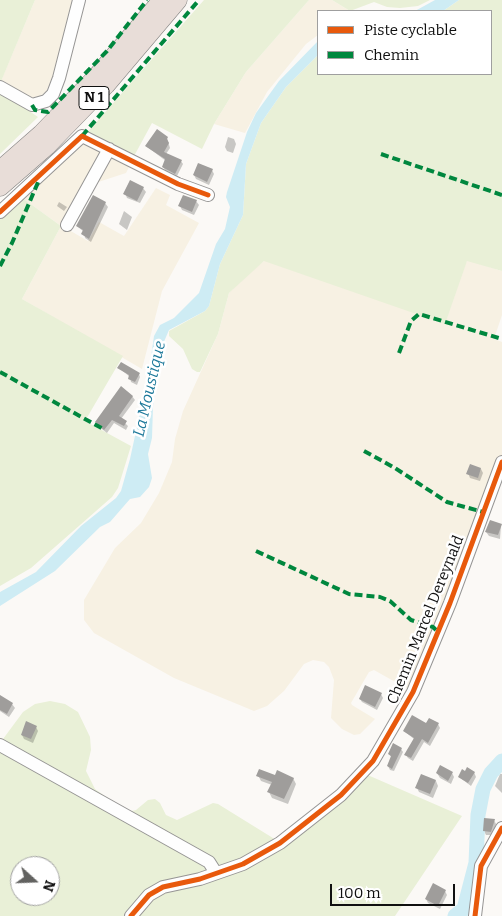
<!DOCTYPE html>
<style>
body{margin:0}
#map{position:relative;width:502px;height:916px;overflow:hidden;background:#fbf9f6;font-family:Bitter,serif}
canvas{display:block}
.legend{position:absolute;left:317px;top:10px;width:175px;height:65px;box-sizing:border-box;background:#fff;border:1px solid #9f9f9f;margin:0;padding:6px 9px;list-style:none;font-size:15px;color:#101010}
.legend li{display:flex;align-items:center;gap:10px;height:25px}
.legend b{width:25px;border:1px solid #9f9f9f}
.north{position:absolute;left:10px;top:856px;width:50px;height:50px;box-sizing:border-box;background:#fff;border:1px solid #9f9f9f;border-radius:50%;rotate:110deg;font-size:14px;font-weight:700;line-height:20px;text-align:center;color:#101010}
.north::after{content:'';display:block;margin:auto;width:18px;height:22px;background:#626260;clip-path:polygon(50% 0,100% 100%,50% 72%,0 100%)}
.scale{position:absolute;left:330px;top:884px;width:125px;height:22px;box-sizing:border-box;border:2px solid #101010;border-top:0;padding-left:6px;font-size:15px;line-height:18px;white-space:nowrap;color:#101010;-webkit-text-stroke:4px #fff;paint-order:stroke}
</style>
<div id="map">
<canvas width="502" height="916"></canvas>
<ul class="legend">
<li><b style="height:6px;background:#e8590c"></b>Piste cyclable</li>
<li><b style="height:6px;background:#00873e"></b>Chemin</li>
</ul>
<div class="north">N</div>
<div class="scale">100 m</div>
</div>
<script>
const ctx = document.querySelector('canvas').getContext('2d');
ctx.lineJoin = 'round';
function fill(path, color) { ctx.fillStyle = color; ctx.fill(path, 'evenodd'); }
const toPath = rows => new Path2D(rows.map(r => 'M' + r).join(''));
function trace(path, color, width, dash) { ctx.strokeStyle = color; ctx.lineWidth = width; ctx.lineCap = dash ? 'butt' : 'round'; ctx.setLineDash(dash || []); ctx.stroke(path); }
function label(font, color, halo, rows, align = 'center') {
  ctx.font = font + ' Bitter,serif'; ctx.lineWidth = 5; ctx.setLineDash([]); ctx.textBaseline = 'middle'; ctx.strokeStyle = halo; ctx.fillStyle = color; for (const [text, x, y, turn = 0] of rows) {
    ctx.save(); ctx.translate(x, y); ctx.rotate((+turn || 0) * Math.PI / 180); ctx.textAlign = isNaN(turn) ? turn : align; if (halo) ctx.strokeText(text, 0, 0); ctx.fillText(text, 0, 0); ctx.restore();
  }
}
const farmland = toPath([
 [35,0,72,0,54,73,46,92,35,100,1,81],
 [309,0,332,0,350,11,318,11,318,35,306,44,267,92,245,133,214,124,246,72],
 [83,140,131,163,126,173,86,186,62,226,88,241,99,222,124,236,156,188,170,195,166,205,199,223,162,291,142,369,22,299,61,226,21,197],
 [467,260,502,271,502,315,494,339,502,342,502,463,413,692,374,670,369,672,351,703,352,705,375,719,360,734,354,735,342,729,331,718,334,680,329,667,324,662,313,660,304,664,284,691,267,706,254,711,174,678,94,633,84,620,84,600,115,548,141,523,159,493,172,462,175,439,183,411,218,334,229,293,246,275,264,261,466,263]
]);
const green = toPath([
 [0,0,35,0,0,84],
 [204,0,309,0,246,72,214,124,202,149,152,123,133,158,85,135],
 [332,0,430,0,418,6,400,8,387,7,374,2,350,11],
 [459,0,502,0,502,271,467,261,445,324,264,261,229,293,218,334,200,372,197,372,192,369,183,349,169,336,169,331,205,311,209,306,220,264,243,215,246,164,250,153,261,123,286,87,318,55,318,74,491,74,491,11,443,11],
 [0,91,38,117,0,154],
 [21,197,61,226,22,299,123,356,85,421,131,446,118,488,112,497,31,568,0,586,0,214],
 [50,701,65,704,78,712,90,737,91,750,86,771,95,789,127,812,136,810,148,800,155,799,160,803,166,815,177,820,213,803,218,804,281,843,363,773,462,816,395,916,0,916,0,740,3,739,23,712,35,704],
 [20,866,50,866,50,896,20,896]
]);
const water = toPath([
 [435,0,459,0,443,11,415,11],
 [318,41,318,55,286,87,261,123,246,164,243,215,220,264,209,306,205,311,169,330,163,344,157,368,153,407,152,438,148,454,152,478,149,487,140,497,130,499,110,522,100,527,55,571,0,606,0,592,36,572,81,526,116,498,121,491,130,459,149,371,154,336,160,325,174,318,199,293,216,244,225,229,230,207,226,197,227,192,247,132,256,113,279,81]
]);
const shadow = toPath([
 [228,137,234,139,236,144,233,153,227,151,225,147],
 [167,138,170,148,166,154,181,161,183,164,177,176,165,170,163,167,166,161,146,146],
 [212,170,214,174,209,185,196,179,194,175],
 [143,188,146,192,140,203,127,198,125,193],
 [196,201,199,205,194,215,182,210,180,206],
 [59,202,67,207,64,211,57,206],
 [105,203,108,207,91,242,85,238,84,232,77,226],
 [124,211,132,217,127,230,119,224],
 [119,368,139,374,140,377,137,385,131,382,130,377],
 [132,396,135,400,121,419,128,426,126,430,114,423,107,433,98,426,96,422],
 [481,469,483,473,480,481,470,478,468,473],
 [501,525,500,539,489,536,486,532],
 [381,694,383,698,377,710,362,702,360,699],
 [0,701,12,704,15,708,9,717,0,711],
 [438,724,440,728,430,746,424,742,413,761,408,758,406,755,414,739,404,731],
 [36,727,38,731,33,743,24,739,22,735],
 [401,749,403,752,394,771,390,770,388,766,392,758,389,754],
 [474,772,476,777,471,786,459,777],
 [437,773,452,773,454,777,451,784,440,778],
 [500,774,502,774,502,793,495,786],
 [258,775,293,778,296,784,288,804,272,798,269,792,272,785,261,781],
 [422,776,436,781,438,786,433,798,419,792,417,788],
 [494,820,496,824,493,835,486,835,484,831],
 [445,891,447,895,440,909,428,903,426,899]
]);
const river = toPath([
 [455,916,464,909,476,863,478,815,483,789,491,773,502,761]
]);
const building = toPath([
 [157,129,168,137,167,139,169,143,164,152,182,160,175,174,162,167,165,159,145,146],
 [198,163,213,169,207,182,193,175],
 [130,180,144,187,137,201,123,194],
 [93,195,106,202,89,239,81,234,83,230,76,226],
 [183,195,197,200,192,212,178,206],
 [121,362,140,373,135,382,128,379,129,375,117,368],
 [121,386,133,396,119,416,127,421,124,426,112,420,104,430,95,422],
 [470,464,481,468,478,478,466,474],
 [490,520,502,524,498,535,485,532],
 [365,685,382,693,375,707,359,699],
 [0,695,13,703,7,714,0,710],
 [412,715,426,723,429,718,439,723,428,743,422,739,411,758,404,755,414,738,403,731],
 [26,721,37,726,31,739,21,735],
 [393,743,402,748,392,769,387,766,391,756,388,754],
 [440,765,453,772,448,781,436,773],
 [467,767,475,772,468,783,458,777,462,769,465,771],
 [259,769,275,775,277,770,294,778,284,799,267,792,272,782,256,776],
 [421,774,436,780,430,794,415,788],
 [484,818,495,819,491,832,483,831],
 [433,883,446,890,438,906,425,899]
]);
const minor = toPath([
 [0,87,32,105,46,101,53,94,59,78,79,0],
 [0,212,82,136,178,184,208,195],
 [67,225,109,149],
 [0,745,209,862,216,873],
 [131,916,149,895,163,887,200,879,243,864,280,843,341,795,373,761,413,692,450,603,502,462],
 [475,916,481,866,502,828]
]);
const highway = toPath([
 [0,170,41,134,97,76,162,0],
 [0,187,47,146,106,85,178,0]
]);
const quiet = toPath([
 [32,105,35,110,48,112,107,51,147,0],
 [82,136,199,0],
 [381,154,502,195],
 [0,266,12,243,39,180],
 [399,353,411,321,419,314,502,339],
 [0,372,105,430],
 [364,451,395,468,447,502,483,512],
 [256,551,349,594,380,597,390,601,411,620,433,627,438,632]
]);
const cycleway = toPath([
 [0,212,82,136,178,184,208,195],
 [131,916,149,895,163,887,200,879,243,864,280,843,341,795,373,761,413,692,450,603,502,462],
 [475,916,481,866,502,828]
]);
const shields = [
 [94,98,30]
];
const shieldNames = [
 ["N 1",94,98]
];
const streetNames = [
 ["Chemin Marcel Dereynald",426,620,-68]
];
const waterNames = [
 ["La Moustique",150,389,-77]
];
fill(farmland, '#f7f1e3');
fill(green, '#e9f0d7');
fill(water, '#ceecf4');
fill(shadow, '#0003');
trace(river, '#ceecf4', 15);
fill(building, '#9f9d9b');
trace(minor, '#969594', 14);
trace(highway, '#838281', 19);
trace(minor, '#fefefe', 12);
trace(highway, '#e8ddd8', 18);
trace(quiet, '#00873e', 4, [8, 4]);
trace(cycleway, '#e8590c', 5);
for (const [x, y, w] of shields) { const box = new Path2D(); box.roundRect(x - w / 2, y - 11.5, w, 23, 4); ctx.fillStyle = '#fff'; ctx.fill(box); trace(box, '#101010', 1); }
label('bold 14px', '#101010', null, shieldNames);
label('15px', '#101010', '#fff', streetNames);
label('italic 16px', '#1f7a9b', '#fff', waterNames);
</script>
